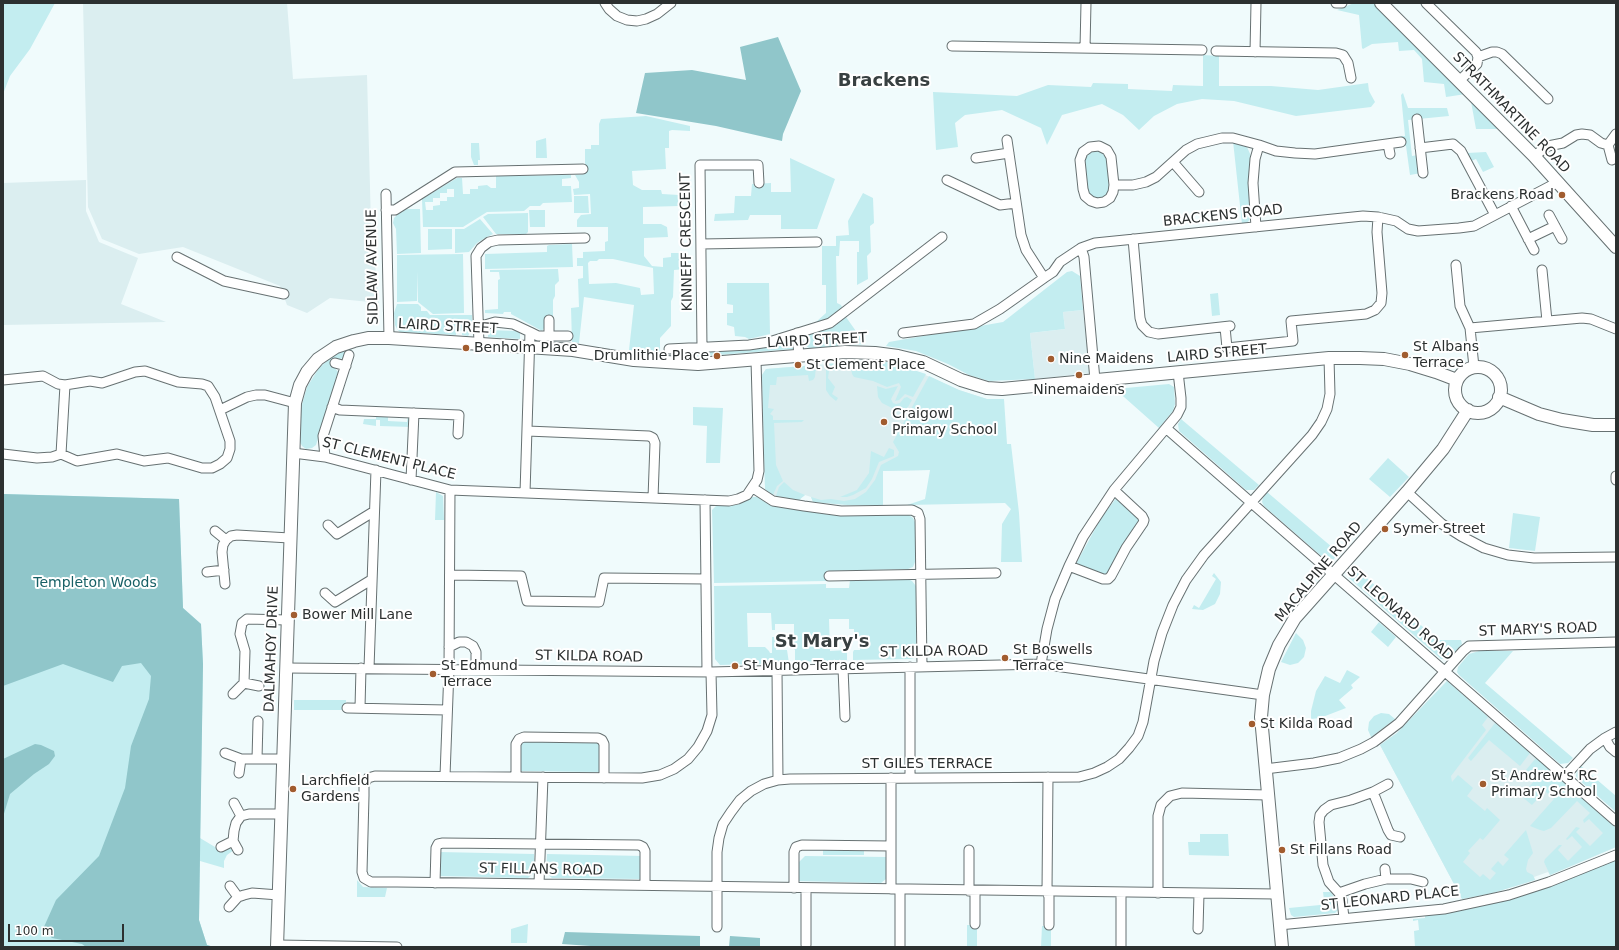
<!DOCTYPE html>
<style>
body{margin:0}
#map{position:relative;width:1619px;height:950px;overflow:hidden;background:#f0fbfc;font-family:"DejaVu Sans",sans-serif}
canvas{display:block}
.frame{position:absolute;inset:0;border:4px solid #2c3030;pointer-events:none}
.scale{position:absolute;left:8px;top:924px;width:116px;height:18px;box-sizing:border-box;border:2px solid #2c3030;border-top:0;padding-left:5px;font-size:12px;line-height:14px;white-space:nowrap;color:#2c3030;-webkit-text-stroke:3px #fff;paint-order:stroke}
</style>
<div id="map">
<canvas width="1619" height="950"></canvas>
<div class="frame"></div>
<div class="scale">100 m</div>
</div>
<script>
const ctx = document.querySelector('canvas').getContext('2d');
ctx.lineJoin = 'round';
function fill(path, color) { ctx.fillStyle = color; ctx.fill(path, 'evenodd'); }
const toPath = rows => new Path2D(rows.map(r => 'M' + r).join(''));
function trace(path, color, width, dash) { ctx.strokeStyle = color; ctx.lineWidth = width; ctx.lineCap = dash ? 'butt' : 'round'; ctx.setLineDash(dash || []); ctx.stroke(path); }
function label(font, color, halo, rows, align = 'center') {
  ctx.font = font + ' "DejaVu Sans",sans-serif'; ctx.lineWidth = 4; ctx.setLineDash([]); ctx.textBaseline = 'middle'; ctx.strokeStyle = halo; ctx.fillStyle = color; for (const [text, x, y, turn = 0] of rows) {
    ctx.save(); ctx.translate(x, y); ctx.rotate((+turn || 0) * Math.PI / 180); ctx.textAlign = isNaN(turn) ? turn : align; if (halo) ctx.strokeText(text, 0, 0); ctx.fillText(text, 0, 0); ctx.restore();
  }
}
const built = toPath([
 [83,3,287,3,293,79,367,75,371,225,379,303,330,298,307,313,287,305,280,286,183,247,139,254,102,239,88,207],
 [86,180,86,211,99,242,138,258,121,304,166,322,3,325,3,183],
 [1083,310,1090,373,1035,379,1030,333,1065,329,1063,312],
 [865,361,888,362,912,369,959,390,987,399,1004,399,931,470,883,471,883,505,848,505,813,502,811,497,805,495,799,500,774,495,769,493,765,489,762,375,766,369],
 [1447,681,1616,828,1616,847,1550,875,1548,872,1534,877,1535,880,1519,885,1462,899,1380,745,1397,733]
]);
const green = toPath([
 [3,3,55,3,30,49,10,76,3,94],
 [1354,3,1375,3,1396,22,1466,94,1446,97,1444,84,1424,82,1422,59,1414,50,1399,51,1398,42,1372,44,1363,49,1362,48,1359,15,1337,10],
 [1203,55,1219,56,1219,86,1271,86,1318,90,1368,83,1369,91,1375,102,1371,107,1296,116,1234,101,1202,99,1177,104,1154,116,1139,130,1123,115,1102,104,1062,115,1047,145,1041,128,1002,110,965,115,955,123,958,147,936,150,933,92,1017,96,1048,85,1091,87,1093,83,1128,84,1128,89,1172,91,1173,85,1203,86],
 [1403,93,1408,108,1447,108,1449,116,1408,120,1412,156,1418,155,1421,173,1410,175,1406,146,1402,146,1401,136,1405,136,1401,95],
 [1470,96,1501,129,1476,129],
 [646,116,690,126,690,131,672,130,669,131,669,148,665,148,666,169,632,171,633,185,642,190,661,190,662,194,679,195,679,206,643,207,643,224,661,224,667,227,668,237,644,238,644,256,652,266,663,267,663,258,671,257,671,253,686,253,687,269,674,270,673,297,671,301,671,326,660,338,660,354,629,350,634,305,584,297,579,343,572,342,571,308,579,307,578,279,583,278,583,266,577,266,577,258,583,258,583,252,605,251,605,242,608,241,608,227,577,227,577,220,581,215,591,214,590,194,574,195,573,189,579,188,579,182,575,175,585,174,585,149,591,149,591,145,599,145,599,124,601,119],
 [599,259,613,259,653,268,654,294,641,295,640,288,616,283,589,284,588,263,590,261,597,261],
 [546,138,547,158,536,158,536,141],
 [1233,141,1241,143,1247,147,1251,156,1251,214,1250,219,1247,223,1242,224],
 [471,143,479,143,480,160,478,160,478,165,474,165,471,157],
 [1092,149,1102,151,1108,159,1110,191,1104,199,1095,199,1087,194,1083,161,1085,156],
 [1486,152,1494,167,1483,172,1476,159,1471,161,1467,153],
 [790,158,835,179,817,229,781,229,781,215,750,215,748,220,714,221,715,214,734,213,735,196,751,196,752,184,771,183,771,192,791,192],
 [571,175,571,178,562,179,562,186,571,186,572,202,543,203,540,206,530,206,524,211,487,212,463,227,423,227,422,199,457,178,462,178,463,194,470,194,470,189,478,189,478,186,487,185,491,188,496,188,496,176],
 [447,189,454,189,454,197,447,197,447,201,440,201,440,205,433,206,433,210,426,210,425,202,433,202,433,198,440,198,440,193,447,193],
 [863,193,873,198,874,223,870,226,871,252,867,256,868,279,857,285,857,252,859,252,859,241,840,241,839,256,836,256,837,303,841,305,843,309,829,320,818,323,816,322,826,313,826,285,822,285,822,246,836,246,836,236,849,235,848,221],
 [574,196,588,196,589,213,574,213],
 [407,209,420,209,421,253,397,254,396,229,393,223,394,218,398,214],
 [529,210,545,210,545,227,530,227],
 [528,213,528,232,526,234,496,234,483,217,488,214],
 [480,219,493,234,485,238,477,243,469,252,455,253,455,229,464,229],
 [428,229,452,229,452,249,428,250],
 [572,244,573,267,485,269,485,254,547,252,547,246,549,245],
 [463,254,464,313,433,314,418,302,417,271,417,301,397,302,397,255],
 [558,269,559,281,555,285,555,296,553,300,553,317,544,318,544,328,542,331,511,314,511,312,504,312,503,314,485,313,485,310,498,309,498,280,500,279,499,272,490,272,490,270],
 [1072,271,1080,276,1083,310,1063,312,1065,329,1030,333,1035,379,989,381,969,375,948,364,916,351,886,346,889,342,1003,322,1067,272],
 [727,283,769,283,770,334,749,339,745,337,735,336,734,327,727,325,727,313,733,313,733,305,727,304],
 [1218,293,1220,315,1212,316,1210,294],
 [397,304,418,304,421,307,421,311,427,311,430,315,472,315,472,330,468,336,462,335,462,331,456,331,456,335,400,332,397,329,395,325,394,313],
 [846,317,865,344,811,349,806,346,805,339,808,334,819,332,830,327],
 [488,330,518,331,520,333,520,339,488,337],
 [787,342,794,342,795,347,793,349,707,356,673,355,673,352,760,347],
 [350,348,352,350,353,355,340,359,336,358,333,366,339,373,339,378,337,377,316,445,312,448,306,449,302,446,300,442,301,408,307,387,319,368,334,355],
 [865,361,888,362,926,374,913,397,905,394,899,400,895,401,901,387,899,383,887,387,873,381,854,377,852,374,850,362],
 [842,363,841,367,838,371,829,371,828,378,835,387,832,394,838,398,836,401,830,396,826,390,826,364],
 [816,365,815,377,813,380,809,381,808,375,777,377,776,385,770,385,768,408,774,409,770,414,773,416,773,420,804,420,802,422,774,423,776,465,783,481,777,486,773,495,765,489,762,375,766,369],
 [929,376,959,390,987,399,1004,399,1007,444,1011,444,1019,513,1022,562,1001,562,1002,524,1011,509,1005,503,907,505,925,499,930,470,883,471,883,505,848,505,813,502,811,497,821,500,831,499,844,501,855,499,866,492,875,480,881,465,898,456,899,452,893,442],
 [1169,384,1174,387,1175,404,1173,411,1159,428,1115,389],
 [877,386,886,389,898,386,891,399,893,403,896,404,900,403,904,398,907,397,912,400,904,414,882,403,878,397],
 [693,407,723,408,720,463,706,463,707,426,693,425],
 [376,414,388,414,388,421,407,422,408,415,411,419,411,427,380,426,380,420,376,420,376,426,363,424,364,419,376,419],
 [1181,419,1259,485,1254,490,1246,490,1179,431,1178,424],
 [889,448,894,450,894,456,879,462,872,479,866,488,853,495,847,497,840,497,857,490,869,473,871,451,884,457],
 [1388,458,1409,477,1390,497,1369,479],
 [784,482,793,490,805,495,799,500,776,496,779,487],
 [436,492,443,496,444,520,435,520],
 [1267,492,1339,553,1333,560,1327,561,1264,506,1262,502,1263,498],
 [3,494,179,499,183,608,201,624,203,664,200,838,220,850,228,848,234,850,227,855,224,861,224,868,200,861,199,920,207,945,214,947,3,947],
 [752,497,757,497,771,506,839,516,909,515,913,518,915,522,915,562,913,567,908,569,826,571,826,581,714,583,712,510,716,506,729,506,740,504],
 [1117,497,1141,519,1107,576,1076,564,1101,518],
 [1513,513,1540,517,1535,551,1509,548],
 [1354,567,1438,640,1461,640,1462,644,1449,659,1441,659,1349,578,1348,574],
 [1214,573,1221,582,1220,594,1215,604,1203,610,1192,609,1194,605,1199,608,1216,579,1212,576],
 [908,579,912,581,916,586,916,654,914,658,910,659,853,660,853,652,854,650,860,650,859,638,854,638,854,629,849,629,849,619,829,619,830,651,847,650,847,660,795,662,795,650,789,641,794,641,794,624,775,624,775,630,772,630,771,613,747,613,748,647,765,647,769,651,770,653,772,653,772,637,775,637,776,650,787,650,789,663,720,665,715,659,714,586,826,584,826,588,849,588,850,580],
 [1379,622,1396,637,1388,647,1371,632],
 [1296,633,1303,640,1306,648,1304,657,1298,663,1290,665,1281,662],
 [1479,651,1513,651,1485,683,1573,758,1568,763,1560,764,1459,675,1457,672,1458,667,1469,654],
 [1347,670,1360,677,1351,685,1353,688,1339,700,1346,708,1320,718,1311,719,1311,711,1316,691,1325,676,1340,683],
 [1447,681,1488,717,1482,725,1486,730,1451,776,1452,782,1458,775,1473,788,1467,796,1485,811,1487,808,1500,820,1483,840,1480,838,1468,851,1470,853,1463,862,1480,877,1483,874,1490,880,1496,873,1491,869,1498,861,1503,866,1509,859,1504,855,1526,830,1533,853,1528,860,1526,869,1527,872,1533,875,1535,880,1493,893,1462,899,1380,745,1397,733],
 [294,700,346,700,346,710,294,710],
 [1381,713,1389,714,1395,719,1371,737,1368,730,1369,722,1374,716],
 [1495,723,1530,753,1520,766,1489,740,1471,761,1468,758],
 [521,741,600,742,600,772,520,771,519,744],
 [1536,758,1616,828,1616,847,1550,875,1544,862,1545,859,1559,845,1562,845,1558,850,1568,861,1582,847,1572,836,1567,840,1566,839,1576,827,1580,828,1576,832,1590,846,1603,833,1589,819,1584,823,1583,820,1590,813,1577,801,1551,828,1544,831,1540,830,1530,826,1554,799,1545,791,1532,805,1521,796,1536,779,1526,770],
 [1581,766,1616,796,1616,812,1578,779,1576,776,1577,771],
 [1200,834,1228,834,1229,856,1189,855,1188,842,1200,842],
 [823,849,864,850,864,855,823,855],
 [439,852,534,854,534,873,528,878,439,876],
 [547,854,643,856,641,879,552,878,546,873],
 [805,856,886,857,886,879,881,883,797,881,797,864],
 [1616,858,1616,947,1415,947,1414,931,1419,930,1418,920,1413,921,1413,919,1425,918,1425,914,1458,910],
 [357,880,363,887,387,888,385,897,357,897],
 [1323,892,1331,892,1335,898,1338,910,1335,913,1294,917,1291,915,1289,908,1320,905,1324,900],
 [528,924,527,943,511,943,511,929],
 [967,925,977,925,977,947,967,947],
 [1042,926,1051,926,1051,947,1041,947]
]);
const forest = toPath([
 [778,37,801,91,783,134,782,141,716,126,636,113,645,73,692,70,746,80,740,47],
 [3,494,179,499,183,608,201,624,203,664,199,920,207,945,214,947,86,947,82,944,52,938,43,929,56,900,99,856,125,788,131,746,149,699,151,676,141,663,122,666,113,682,63,664,3,686],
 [35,744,41,745,54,751,55,756,49,764,34,774,10,794,3,817,3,759],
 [565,932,700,936,700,947,605,947,562,944],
 [730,936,760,938,760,947,729,947]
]);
const minor = toPath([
 [605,3,609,9,617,16,627,20,637,21,646,19,657,14,671,3],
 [1336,3,1342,3],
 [1426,3,1476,52,1478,57,1477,64,1460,80],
 [952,46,1202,50],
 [1085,48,1086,3],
 [1216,51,1336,53,1343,55,1348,63,1351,78],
 [1255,52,1256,3],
 [1478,57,1492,52,1497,52,1502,54,1548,99],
 [1417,119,1423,173],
 [1007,140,1021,235,1026,250,1044,278],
 [1388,144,1390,154],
 [1608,145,1616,134],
 [1420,148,1453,144,1461,151,1495,215],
 [1534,156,1548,146,1563,143,1576,135,1582,134,1590,135,1601,143,1608,145,1612,160],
 [976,158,1009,153],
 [1173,162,1199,192],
 [947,180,1000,205,1016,203],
 [1114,185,1111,157,1107,150,1099,146,1090,147,1083,152,1080,160,1083,189,1085,196,1091,201,1097,203,1104,202,1110,198,1113,192,1114,185,1133,185,1146,182,1156,177,1186,150,1197,144,1222,138,1233,138,1259,145],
 [386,194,389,338],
 [1511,206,1534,250],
 [386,210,395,210,455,172,583,169],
 [1549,215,1562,239],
 [1256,227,1253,183,1255,159,1259,145,1276,151,1295,153,1315,154,1401,142],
 [1133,239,1140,318,1142,325,1149,332,1158,334,1230,326],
 [1528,239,1555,226],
 [701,244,817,242],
 [1081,248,1084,257,1095,380],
 [177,257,224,281,284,294],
 [1456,265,1460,306,1470,328,1474,367],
 [1542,270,1547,321],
 [549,320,549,336],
 [478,327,495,322,513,324,530,332,525,493],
 [1225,327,1227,348,1293,341,1291,321,1366,314,1375,310,1381,303,1382,293,1377,232,1378,217],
 [1470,328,1582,318,1591,319,1616,329],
 [530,332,538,336,568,336],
 [797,333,799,356],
 [903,333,974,324,1000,309,1044,278,1053,272,1060,262,1081,248,1095,243,1363,216,1378,217,1396,221,1408,229,1418,231,1459,228,1474,226,1558,182],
 [479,344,476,256,481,248,489,242,498,240,585,238],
 [702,348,700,165,758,165,759,183],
 [669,349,749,345,769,342,830,323,942,237],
 [335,363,346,366],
 [3,380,43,376,58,384,65,385,90,381,102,383,135,372,145,371,178,382,202,384,208,386,215,397,230,441,230,449,227,458,220,464,212,468,202,468,168,458,144,461,117,454,77,461,61,454,52,457,37,458,3,454],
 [332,407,340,410,459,415,458,434],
 [220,410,247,397,256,395,265,395,295,403],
 [1167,429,1616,821],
 [527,431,649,436,653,438,655,443,653,498],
 [293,453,325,457,450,490,729,501,738,499,747,495,757,480,759,471,756,360],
 [61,454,65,385],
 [325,457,323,436,349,355],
 [1616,476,1616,480],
 [411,480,414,413],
 [753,488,773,501,804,506,841,511,912,510,918,513,920,519,922,666],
 [1407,492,1442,524,1461,536,1484,548,1508,555,1534,558,1616,557],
 [705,500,707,672],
 [328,525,337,534,373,512],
 [215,531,226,540],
 [1069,566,1103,579,1108,579,1111,576,1126,548,1143,523,1144,520,1142,516,1114,490],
 [207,572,224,570],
 [450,575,521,576,527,601,599,602,604,578,706,579],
 [829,576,996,573],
 [225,584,222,552,223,545,226,540,231,536,237,535,290,538],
 [325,593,335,602,371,580],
 [449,647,459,642,466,642,473,646,476,652,476,669],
 [1041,664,1047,629,1055,599,1069,566,1083,537,1114,490,1177,415,1181,407,1181,398,1178,372],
 [910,667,910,778],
 [286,668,711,672,1041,664,1263,695],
 [369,668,376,470],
 [843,668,845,717],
 [777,670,778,780],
 [711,672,712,715,707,731,698,747,688,759,674,769,660,775,642,778,375,776,368,778,364,784,364,796,362,872,364,878,371,882,397,882,1276,894],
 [244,683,245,651,240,634,242,623,247,619,288,620],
 [233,694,244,683,259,686],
 [347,708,447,710],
 [360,708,361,668],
 [1605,738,1610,747,1616,752],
 [225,753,241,759,283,759],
 [257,759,258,721],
 [1265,769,1314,763,1339,758,1361,749,1374,742,1399,723,1463,651,1469,646,1616,642],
 [239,773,241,759],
 [445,776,449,669,450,490],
 [1565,776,1590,749,1605,738,1616,732],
 [516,777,516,744,519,739,524,737,598,738,602,740,604,744,604,778],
 [1048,777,1047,891,1049,897,1049,925],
 [1373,792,1388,830,1391,835,1400,837],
 [234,803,241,816],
 [221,847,233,841],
 [238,850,233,841,234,831,236,823,241,816,249,814,282,814],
 [1385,869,1386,879],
 [435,883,436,848,438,844,443,843,639,845,643,847,645,851,645,885],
 [539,884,543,777],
 [230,886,238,897],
 [794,888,794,852,796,847,802,845,891,846],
 [806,888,806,945],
 [891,889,891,778],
 [969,891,969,850],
 [1158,893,1158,816,1161,805,1170,796,1182,793,1268,795],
 [1339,893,1365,884,1386,879,1411,879,1423,882],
 [229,907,238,897,244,895,252,893,279,895],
 [1344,918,1342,900,1339,893,1329,882,1323,865,1319,822,1320,815,1324,810,1331,805,1351,800,1373,792,1388,784],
 [975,924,975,891],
 [1279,925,1444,909,1509,895,1549,882,1616,855],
 [717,927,717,852,719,838,723,824,731,812,740,800,751,791,764,784,778,780,790,779,1079,777,1094,773,1107,767,1119,759,1129,748,1138,736,1143,722,1154,661,1162,633,1173,605,1186,580,1204,555,1312,435,1321,422,1327,409,1330,394,1329,358],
 [1198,929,1199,894],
 [278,945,397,947],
 [900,947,900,889],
 [1121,947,1121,892]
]);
const tertiary = toPath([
 [1381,3,1534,156,1616,247],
 '1455 390a23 23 0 1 1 46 0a23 23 0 1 1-46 0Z',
 [1499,397,1539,414,1562,420,1593,425,1616,425],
 [277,947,295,403,300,385,307,372,318,359,336,347,354,341,368,338,389,338,573,350,634,360,698,364,845,352,875,353,898,356,923,362,961,380,987,388,1002,389,1329,358,1360,358,1384,359,1410,364,1436,372,1457,380],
 [1282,947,1261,717,1263,695,1269,669,1279,645,1295,618,1407,492,1443,449,1468,410]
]);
const markers = [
 [1562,195,4,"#a15c2f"],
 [466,348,4,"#a15c2f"],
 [1405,355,4,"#a15c2f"],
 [717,356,4,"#a15c2f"],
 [1051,359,4,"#a15c2f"],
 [798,365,4,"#a15c2f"],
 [1079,375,4,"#a15c2f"],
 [884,422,4,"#a15c2f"],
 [1385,529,4,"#a15c2f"],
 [294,615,4,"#a15c2f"],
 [1005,658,4,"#a15c2f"],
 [735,666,4,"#a15c2f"],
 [433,674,4,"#a15c2f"],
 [1252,724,4,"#a15c2f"],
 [1483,784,4,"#a15c2f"],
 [293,789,4,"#a15c2f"],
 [1282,850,4,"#a15c2f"]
];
const streetNames = [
 ["STRATHMARTINE ROAD",1511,113,46],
 ["BRACKENS ROAD",1223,216,-6],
 ["KINNEFF CRESCENT",687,242,-91],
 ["SIDLAW AVENUE",373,267,-91],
 ["LAIRD STREET",448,327,3],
 ["LAIRD STREET",817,341,-3],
 ["LAIRD STREET",1217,354,-5],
 ["ST CLEMENT PLACE",389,459,14],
 ["MACALPINE ROAD",1319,572,-50],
 ["ST LEONARD ROAD",1400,614,41],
 ["ST MARY'S ROAD",1538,630,-2],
 ["DALMAHOY DRIVE",272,649,-88],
 ["ST KILDA ROAD",934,652,-1],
 ["ST KILDA ROAD",589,657,1],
 ["ST GILES TERRACE",927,764],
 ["ST FILLANS ROAD",541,870,1],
 ["ST LEONARD PLACE",1390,899,-6]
];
const poiNames = [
 ["Brackens Road",1554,195,"right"],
 ["St Albans",1413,347],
 ["Terrace",1413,363],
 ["Benholm Place",474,348],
 ["Drumlithie Place",709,356,"right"],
 ["Nine Maidens",1059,359],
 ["St Clement Place",806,365],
 ["Ninemaidens",1079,390,"center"],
 ["Craigowl",892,414],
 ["Primary School",892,430],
 ["Symer Street",1393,529],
 ["Bower Mill Lane",302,615],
 ["St Boswells",1013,650],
 ["Terrace",1013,666],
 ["St Edmund",441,666],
 ["Terrace",441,682],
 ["St Mungo Terrace",743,666],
 ["St Kilda Road",1260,724],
 ["St Andrew's RC",1491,776],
 ["Primary School",1491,792],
 ["Larchfield",301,781],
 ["Gardens",301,797],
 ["St Fillans Road",1290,850]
];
const parkNames = [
 ["Templeton Woods",95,583]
];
const districtNames = [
 ["Brackens",884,81],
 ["St Mary's",822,642]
];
fill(built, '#dbeef0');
fill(green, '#c3edf0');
fill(forest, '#90c6ca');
trace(minor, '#677172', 11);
trace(tertiary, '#677172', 14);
trace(minor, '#fff', 9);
trace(tertiary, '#fff', 12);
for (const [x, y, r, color] of markers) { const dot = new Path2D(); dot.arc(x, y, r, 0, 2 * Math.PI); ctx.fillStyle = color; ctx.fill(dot); trace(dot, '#fff', 1.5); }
label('14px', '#2c3030', '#fff', streetNames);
label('14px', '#2c3030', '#fff', poiNames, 'left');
label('14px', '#176066', '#fff', parkNames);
label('bold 18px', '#384041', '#fff', districtNames);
</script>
